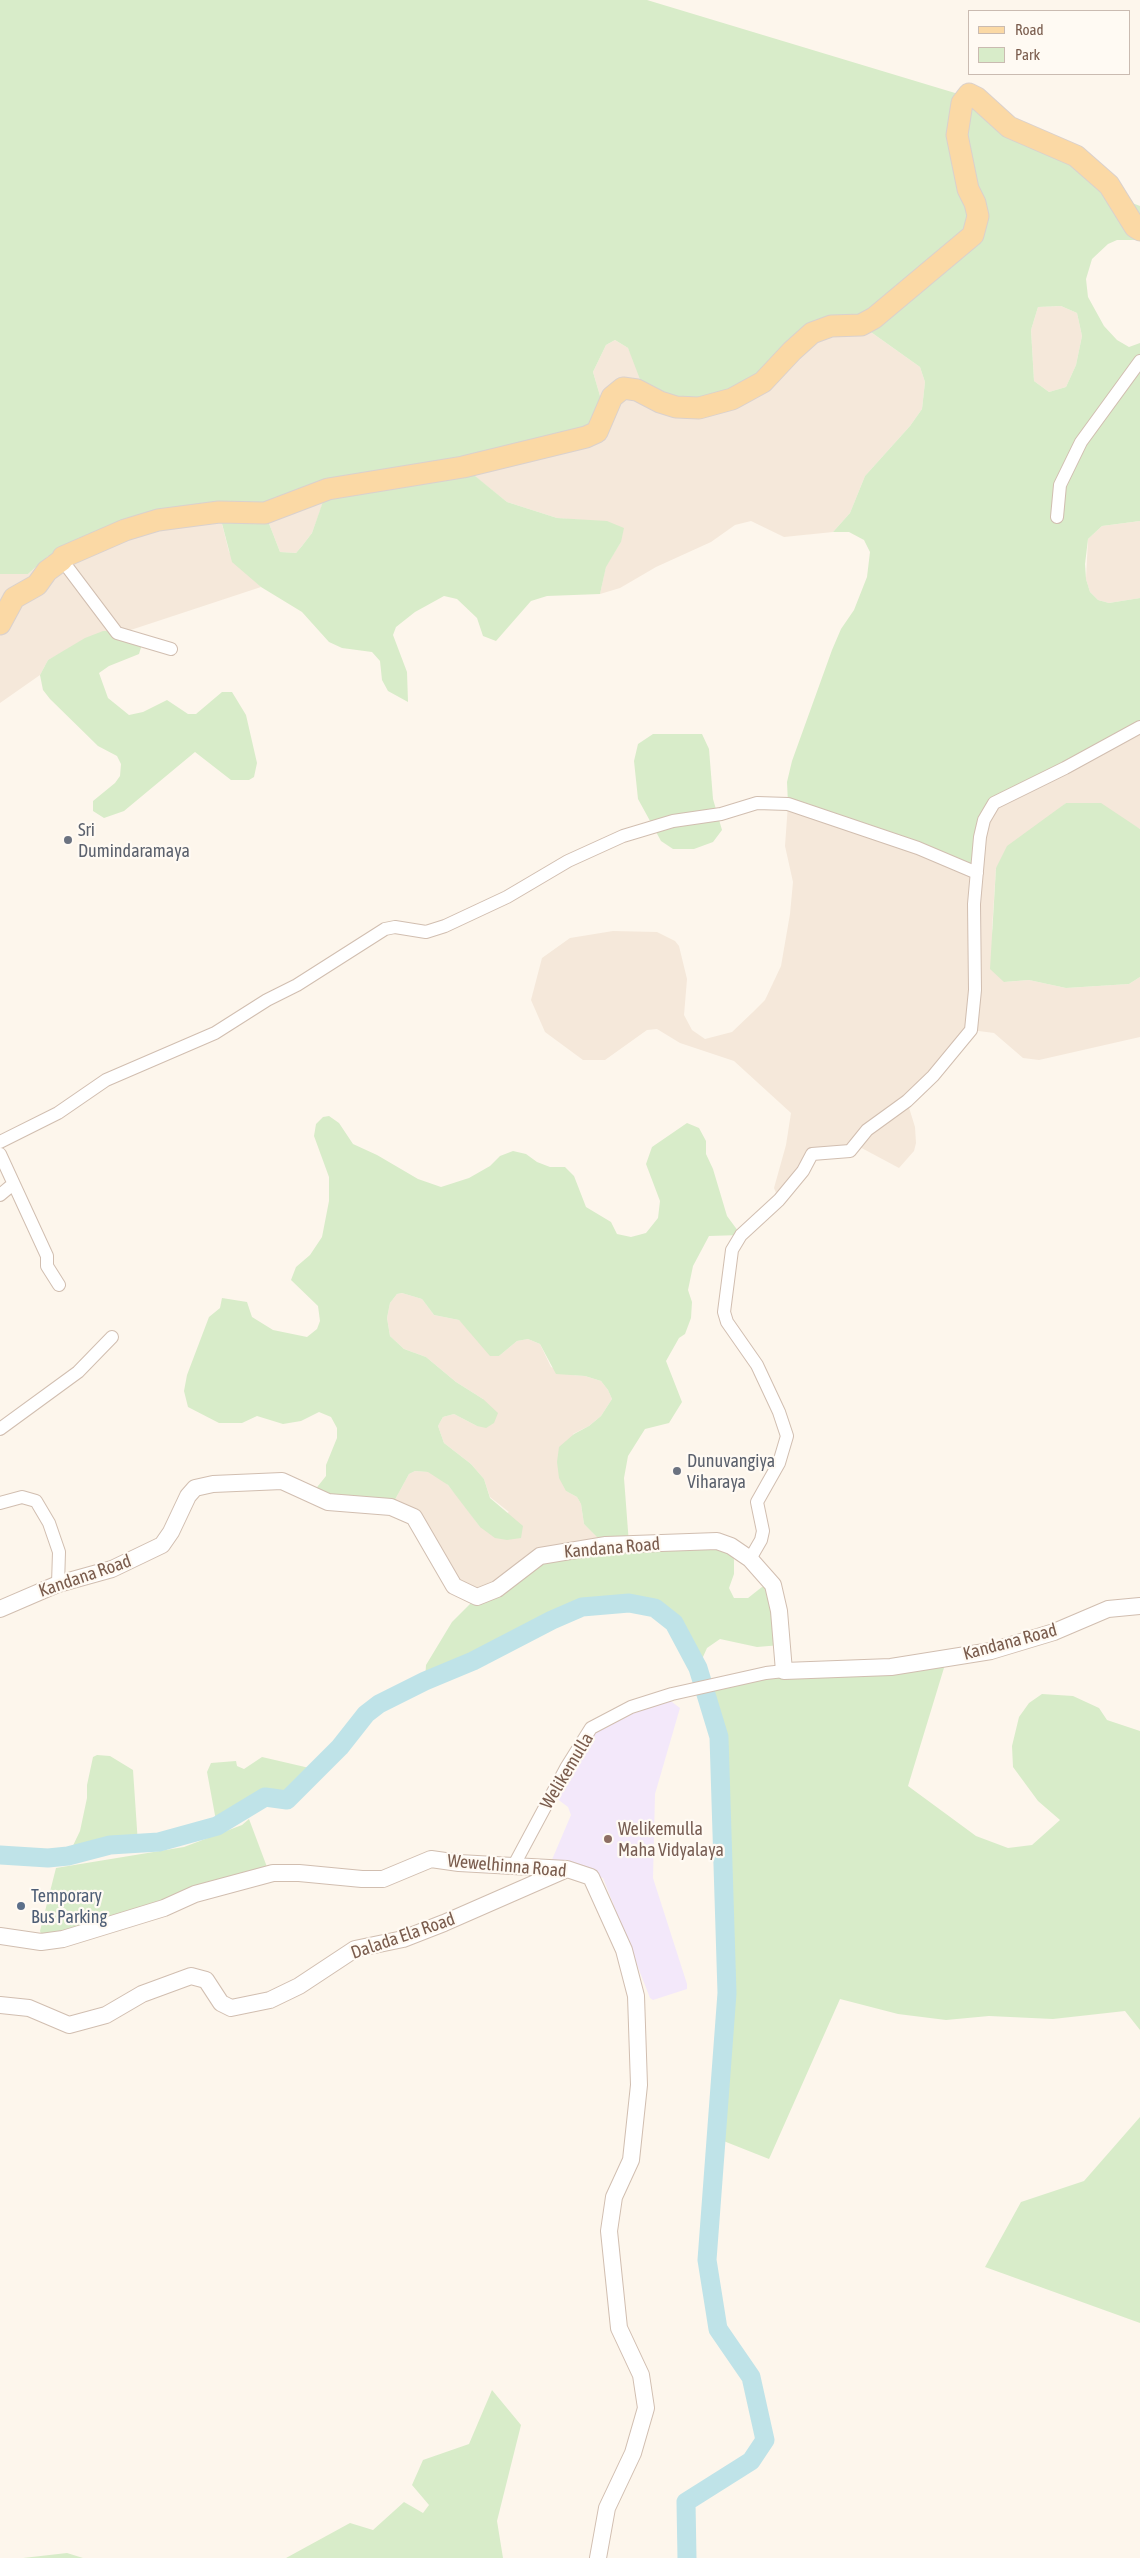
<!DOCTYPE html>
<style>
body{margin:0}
#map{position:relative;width:1140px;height:2558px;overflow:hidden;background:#fdf6ec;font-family:"Asap Condensed",sans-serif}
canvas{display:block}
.legend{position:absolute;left:968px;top:10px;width:162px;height:65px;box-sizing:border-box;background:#fffaf3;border:1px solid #cabbb1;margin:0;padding:6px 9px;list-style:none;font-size:15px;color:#7a5c4d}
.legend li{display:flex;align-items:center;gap:10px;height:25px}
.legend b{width:25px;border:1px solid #cabbb1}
</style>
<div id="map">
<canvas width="1140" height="2558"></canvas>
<ul class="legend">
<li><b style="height:6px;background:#fbd9a5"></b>Road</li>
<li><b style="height:14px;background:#d8ecc9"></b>Park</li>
</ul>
</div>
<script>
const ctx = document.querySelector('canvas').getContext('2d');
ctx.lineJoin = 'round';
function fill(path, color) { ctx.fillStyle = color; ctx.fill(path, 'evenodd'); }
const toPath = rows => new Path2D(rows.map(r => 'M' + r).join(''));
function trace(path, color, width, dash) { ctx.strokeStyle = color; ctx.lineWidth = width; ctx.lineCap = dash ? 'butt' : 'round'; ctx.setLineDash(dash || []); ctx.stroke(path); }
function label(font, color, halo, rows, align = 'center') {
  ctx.font = font + ' "Asap Condensed",sans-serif'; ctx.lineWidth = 4.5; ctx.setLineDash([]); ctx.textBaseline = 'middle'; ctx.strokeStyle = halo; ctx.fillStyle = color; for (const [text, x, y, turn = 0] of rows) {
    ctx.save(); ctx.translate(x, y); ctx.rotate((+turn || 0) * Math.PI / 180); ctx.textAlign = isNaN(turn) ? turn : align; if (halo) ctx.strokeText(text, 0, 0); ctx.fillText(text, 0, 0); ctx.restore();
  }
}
const residential = toPath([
 [1061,306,1077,313,1082,336,1076,365,1066,387,1049,392,1034,381,1031,330,1038,307],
 [861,325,920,367,925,382,922,409,910,426,865,476,850,513,833,532,784,537,751,521,735,525,711,542,656,567,620,588,600,594,606,566,621,542,582,520,557,518,507,502,463,467,605,413,593,372,606,345,615,340,628,348,635,362,792,351],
 [328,489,312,533,302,546,296,553,280,552,265,513],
 [219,512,229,552,261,587,61,653,48,660,40,675,0,703,0,574,28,574,48,556],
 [1140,521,1140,598,1109,603,1098,600,1090,592,1086,579,1088,539,1102,526],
 [1140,727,1140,829,1129,823,1066,803,996,868,992,929,1005,982,1029,980,1066,988,1129,984,1140,977,1140,1037,1039,1060,1023,1058,994,1033,971,1030,907,1101,915,1127,916,1143,914,1151,899,1168,856,1145,812,1154,779,1200,774,1188,786,1145,791,1113,734,1061,680,1043,657,1029,647,1030,605,1060,583,1060,545,1032,531,1000,542,958,570,938,613,931,657,932,675,941,679,946,687,979,684,1015,692,1030,705,1039,732,1032,753,1012,765,1000,781,966,790,914,793,882,785,846,788,804,994,803],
 [402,1293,422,1299,434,1315,459,1320,499,1356,517,1341,528,1339,540,1344,551,1367,572,1375,585,1376,601,1381,608,1390,612,1399,601,1416,589,1426,573,1434,566,1491,577,1497,581,1504,584,1524,606,1545,465,1593,414,1517,391,1507,409,1474,415,1471,429,1472,442,1479,457,1495,480,1527,509,1512,490,1497,484,1479,471,1464,444,1443,438,1426,443,1417,454,1414,477,1426,483,1399,456,1382,426,1357,404,1349,390,1336,387,1318,390,1303,397,1294]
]);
const education = toPath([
 [668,1699,680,1708,655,1794,653,1878,687,1984,687,1989,653,2000,650,1998,603,1878,551,1862,571,1815,568,1807,556,1798,556,1793,599,1727]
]);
const green = toPath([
 [0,0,647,0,965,96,1046,141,1119,198,1140,206,1140,240,1117,240,1108,244,1092,259,1086,279,1088,297,1104,326,1117,340,1129,347,1140,343,1140,521,1102,526,1088,539,1085,564,1086,579,1090,592,1098,600,1109,603,1140,598,1140,727,994,803,977,873,788,804,787,782,792,761,832,650,841,629,854,610,867,577,870,552,864,540,849,532,833,532,850,513,865,476,910,426,922,409,925,382,920,367,861,325,831,326,732,399,646,395,628,348,615,340,606,345,593,372,605,413,601,425,464,467,507,502,557,518,607,521,624,528,621,542,606,567,600,594,547,596,531,601,496,641,483,636,477,618,457,599,444,596,415,612,396,627,393,635,407,672,408,702,388,691,382,680,380,661,372,652,342,648,329,642,302,612,261,587,232,562,219,512,62,560,48,556,28,574,0,574],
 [1061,306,1077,313,1082,336,1076,365,1066,387,1049,392,1034,381,1031,330,1038,307],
 [327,490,312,533,302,546,296,553,280,552,265,513],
 [131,630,143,641,139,654,109,666,99,673,108,698,129,715,143,712,167,700,188,714,196,714,222,692,232,692,246,715,257,763,254,777,249,780,231,780,195,752,124,811,104,818,93,811,93,801,115,783,120,776,121,764,117,756,98,746,50,699,43,690,40,675,48,660,85,638,103,631],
 [653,734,702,734,709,749,713,799,722,830,713,842,694,849,673,849,661,841,638,799,634,761,638,744],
 [1066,803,1101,803,1140,829,1140,977,1129,984,1066,988,1029,980,1004,982,990,969,996,868,1007,846],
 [329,1116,339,1123,353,1144,377,1155,418,1179,441,1187,469,1178,490,1166,500,1156,513,1151,526,1154,537,1162,550,1167,565,1167,574,1176,586,1207,611,1222,617,1234,631,1237,646,1233,658,1218,660,1201,646,1164,652,1147,687,1123,699,1128,706,1141,706,1154,713,1169,727,1216,741,1235,709,1236,693,1266,688,1290,692,1302,691,1318,685,1334,679,1338,666,1361,682,1402,669,1423,645,1429,628,1456,624,1478,629,1544,730,1546,734,1560,734,1574,729,1588,734,1598,748,1598,762,1587,773,1585,781,1645,757,1647,720,1639,707,1648,698,1668,674,1623,655,1608,629,1603,582,1607,552,1620,473,1661,425,1681,426,1665,452,1622,477,1597,540,1556,605,1545,584,1524,581,1504,577,1497,566,1491,559,1478,557,1462,559,1447,574,1434,589,1426,601,1416,612,1399,608,1390,601,1381,585,1376,556,1374,540,1344,528,1339,517,1341,499,1356,490,1356,459,1320,434,1315,422,1299,402,1293,397,1294,390,1303,387,1318,390,1336,404,1349,426,1357,456,1382,483,1399,498,1413,494,1423,486,1428,477,1426,454,1414,443,1417,438,1426,444,1443,471,1464,484,1479,490,1498,523,1526,521,1538,507,1540,495,1538,480,1527,448,1485,428,1472,415,1471,409,1474,391,1507,310,1496,326,1476,326,1465,337,1438,337,1428,331,1417,319,1412,301,1421,283,1424,257,1416,242,1423,219,1423,188,1407,184,1391,187,1375,209,1317,220,1308,222,1298,247,1302,252,1317,273,1330,307,1337,317,1329,320,1321,318,1306,291,1280,296,1267,310,1255,322,1237,329,1201,329,1177,314,1136,316,1124,323,1117],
 [947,1658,908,1786,976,1836,1008,1848,1032,1845,1060,1820,1038,1801,1013,1767,1012,1746,1019,1717,1029,1703,1042,1694,1073,1696,1099,1708,1107,1720,1140,1731,1140,2030,1125,2011,1053,2019,989,2016,946,2020,898,2014,840,1999,769,2159,716,2138,727,1993,719,1737,703,1686],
 [97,1755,110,1756,133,1770,138,1844,110,1845,68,1856,80,1831,87,1798,87,1785,93,1757],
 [262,1757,318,1770,287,1800,265,1797,217,1826,207,1772,211,1763,236,1761,237,1766,244,1769],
 [249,1819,267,1867,147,1911,92,1921,50,1936,42,1936,40,1931,56,1868,184,1847,242,1825],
 [1140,2117,1140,2323,985,2267,1021,2202,1084,2181],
 [492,2390,521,2425,497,2521,503,2558,286,2558,350,2523,373,2530,404,2502,423,2513,429,2505,412,2485,423,2460,469,2444],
 [67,2553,83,2558,23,2558]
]);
const river = toPath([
 [0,1855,48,1858,68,1856,110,1845,159,1842,217,1826,265,1797,287,1800,340,1747,366,1714,379,1704,425,1681,473,1661,552,1620,582,1607,629,1603,655,1608,674,1623,698,1668,719,1737,727,1993,707,2260,718,2329,751,2377,765,2440,751,2461,686,2502,687,2558]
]);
const minor = toPath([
 [1057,517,1060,485,1081,442,1140,361],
 [62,560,117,633,171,649],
 [0,1142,58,1113,106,1080,215,1033,267,1000,297,985,385,929,395,927,426,932,445,926,507,897,568,861,623,836,673,821,721,814,757,803,788,804,918,848,977,873],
 [0,1154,47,1256,47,1266,59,1285],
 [0,1195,12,1185],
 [0,1429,78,1372,112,1337],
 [0,1503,22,1497,36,1501,49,1523,59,1552,58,1584],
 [750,1559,761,1540,763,1531,757,1502,779,1463,787,1436,779,1412,757,1365,727,1322,724,1312,732,1250,741,1235,779,1200,803,1171,812,1154,850,1151,867,1130,907,1101,933,1076,971,1030,975,990,974,904,980,837,984,820,994,803,1065,768,1140,727],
 [514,1865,566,1768,591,1728,631,1707,672,1694,766,1673,784,1671]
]);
const tertiary = toPath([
 [0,1609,58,1584,112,1569,162,1545,171,1532,188,1496,195,1488,213,1484,282,1481,328,1502,391,1507,414,1517,454,1586,477,1597,497,1589,540,1556,606,1545,717,1541,731,1546,750,1559,773,1585,779,1611,784,1671,891,1667,991,1651,1054,1632,1108,1609,1140,1606],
 [0,1936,41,1942,63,1939,164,1908,195,1894,273,1873,299,1873,362,1879,383,1879,431,1859,459,1863,567,1869,591,1877,624,1950,636,1996,639,2085,631,2160,614,2197,609,2231,619,2328,641,2375,646,2408,633,2453,607,2508,598,2558],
 [0,2005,29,2008,69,2025,106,2015,142,1994,191,1976,206,1980,221,2003,231,2008,270,2000,299,1986,355,1949,403,1939,444,1923,565,1870]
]);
const primary = toPath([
 [0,624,14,598,37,585,47,571,62,560,63,557,125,530,158,520,219,512,265,513,328,489,463,467,586,437,597,432,612,397,623,388,637,390,660,402,676,407,699,408,732,399,763,382,792,351,812,333,831,326,861,325,874,318,973,235,978,216,975,203,968,189,957,135,962,103,969,94,977,98,1009,127,1076,156,1109,185,1135,227,1140,230]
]);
const markers = [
 [68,840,5,"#6b7280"],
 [677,1471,5,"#6b7280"],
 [608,1839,5,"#8d6e63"],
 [21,1906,5,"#5c6f8a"]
];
const worshipNames = [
 ["Sri",78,830],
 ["Dumindaramaya",78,851],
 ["Dunuvangiya",687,1461],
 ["Viharaya",687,1482]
];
const streetNames = [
 ["Kandana Road",612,1548,-5],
 ["Kandana Road",85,1576,-19],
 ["Kandana Road",1010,1642,-15],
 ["Welikemulla",567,1771,-59],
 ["Wewelhinna Road",507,1866,5],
 ["Dalada Ela Road",403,1936,-19]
];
const educationNames = [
 ["Welikemulla",618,1829],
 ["Maha Vidyalaya",618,1850]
];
const serviceNames = [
 ["Temporary",31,1896],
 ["Bus Parking",31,1917]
];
fill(residential, '#f5e8da');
fill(education, '#f3e8fa');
fill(green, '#d8ecc9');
trace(river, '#bfe3e8', 19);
trace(minor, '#d1beb0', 14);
trace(tertiary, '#d1beb0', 18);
trace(primary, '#dad1cd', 23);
trace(minor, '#fff', 12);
trace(tertiary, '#fff', 16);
trace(primary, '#fbd9a5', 21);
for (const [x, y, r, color] of markers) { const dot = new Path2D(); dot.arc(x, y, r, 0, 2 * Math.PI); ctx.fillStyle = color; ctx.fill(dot); trace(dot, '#fffaf3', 2); }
label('18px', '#5b616d', '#fffaf3', worshipNames, 'left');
label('18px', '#7a5c4d', '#fffaf3', streetNames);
label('18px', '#785e54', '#fffaf3', educationNames, 'left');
label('18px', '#4e5e75', '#fffaf3', serviceNames, 'left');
</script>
